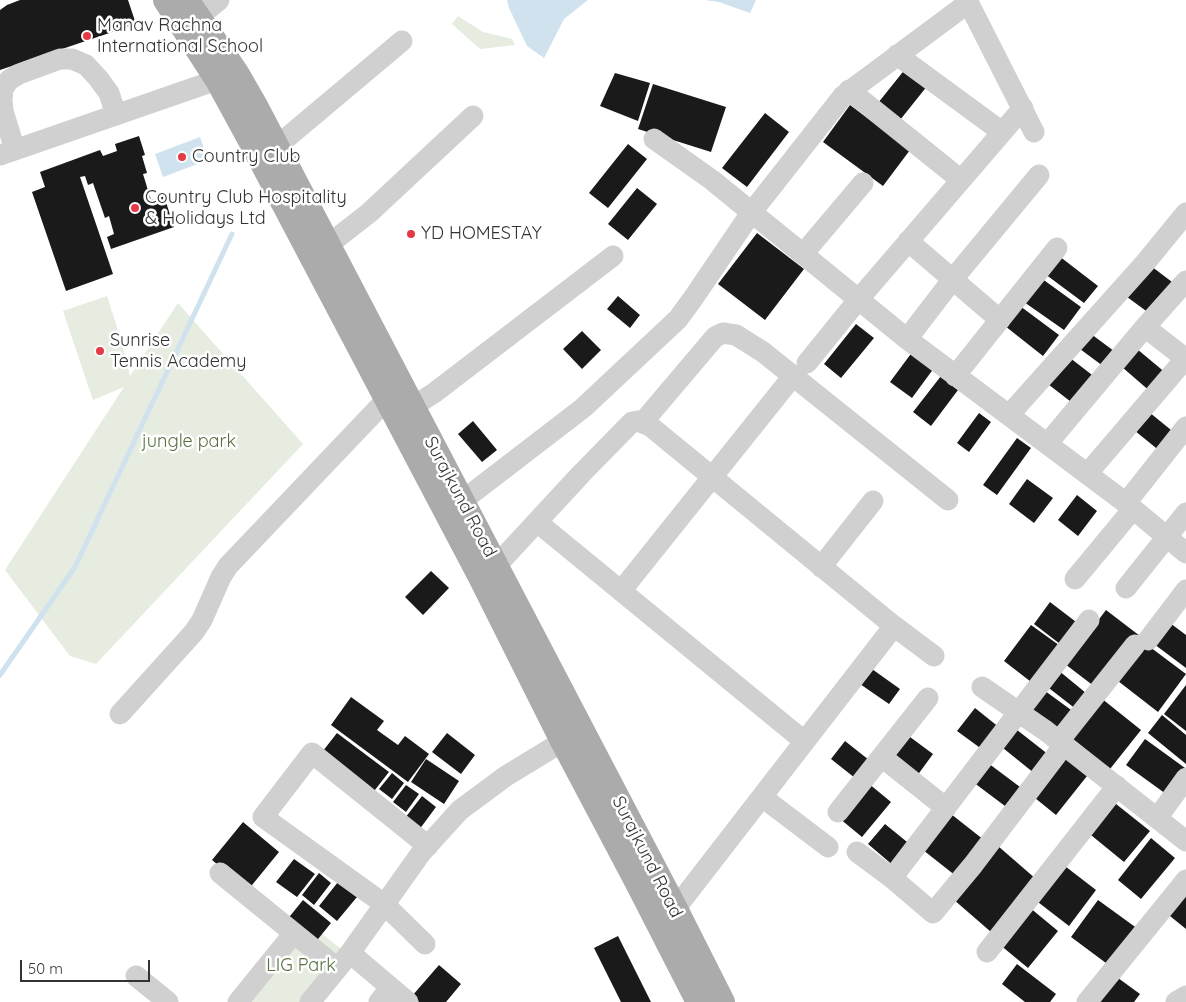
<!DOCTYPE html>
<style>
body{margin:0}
#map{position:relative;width:1186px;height:1002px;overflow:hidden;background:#fff;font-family:Quicksand,sans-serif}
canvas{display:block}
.scale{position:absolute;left:20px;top:960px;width:130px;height:22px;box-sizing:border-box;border:2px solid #333;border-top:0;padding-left:6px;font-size:15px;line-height:18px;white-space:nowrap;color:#333;-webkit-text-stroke:4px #fff;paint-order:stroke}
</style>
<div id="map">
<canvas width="1186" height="1002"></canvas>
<div class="scale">50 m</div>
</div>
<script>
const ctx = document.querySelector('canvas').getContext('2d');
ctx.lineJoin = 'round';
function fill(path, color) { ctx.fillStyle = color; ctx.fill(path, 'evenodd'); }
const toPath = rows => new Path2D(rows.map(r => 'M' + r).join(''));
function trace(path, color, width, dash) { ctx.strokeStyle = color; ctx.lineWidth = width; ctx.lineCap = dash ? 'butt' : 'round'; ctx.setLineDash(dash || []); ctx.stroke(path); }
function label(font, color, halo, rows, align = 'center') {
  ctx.font = font + ' Quicksand,sans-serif'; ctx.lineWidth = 5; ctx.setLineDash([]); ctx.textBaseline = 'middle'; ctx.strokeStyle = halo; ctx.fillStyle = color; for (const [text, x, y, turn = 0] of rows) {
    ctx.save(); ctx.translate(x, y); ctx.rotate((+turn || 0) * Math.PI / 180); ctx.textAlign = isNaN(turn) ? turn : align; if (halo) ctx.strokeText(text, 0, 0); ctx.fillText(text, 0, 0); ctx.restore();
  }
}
const green = toPath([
 [458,16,483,32,512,39,515,45,480,49,452,24],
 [107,296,122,343,130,376,178,303,303,444,96,664,70,656,5,570,124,387,93,400,63,311],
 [306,921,346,953,302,1002,238,1002]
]);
const water = toPath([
 [507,0,588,0,564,19,544,58,527,46,509,8],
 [705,0,756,0,750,13,719,2],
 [200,137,208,160,163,177,155,154]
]);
const stream = toPath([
 [0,675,75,567,232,234]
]);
const building = toPath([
 [20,0,128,0,136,24,0,70,0,10,7,5],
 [906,68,928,85,896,125,874,108],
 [615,73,650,83,638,121,600,106],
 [653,84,726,107,711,152,638,129],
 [850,105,910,150,883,186,823,142],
 [765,113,789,132,747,187,722,168],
 [139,136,145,155,142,156,147,173,143,174,151,200,164,196,174,227,111,249,107,237,114,234,109,216,105,218,93,183,88,185,85,176,80,177,113,274,66,291,32,192,45,187,40,172,100,150,103,156,117,151,115,144],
 [628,144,647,159,608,208,589,193],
 [637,188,657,204,628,240,608,224],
 [757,233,804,269,765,320,718,284],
 [1059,256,1098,286,1084,303,1045,274],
 [1147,263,1176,285,1153,316,1123,294],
 [1041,278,1081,307,1064,330,1024,302],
 [618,296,640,315,630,328,607,309],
 [1020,306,1059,335,1043,356,1005,326],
 [856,324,874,338,841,378,824,364],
 [582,331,601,350,582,369,563,349],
 [1087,331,1118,354,1107,369,1076,346],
 [1137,349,1167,374,1152,393,1122,367],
 [913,351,934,368,912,398,890,382],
 [1065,354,1096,378,1075,405,1044,381],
 [941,376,958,390,931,426,913,412],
 [1144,408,1176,434,1161,452,1129,426],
 [979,413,991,422,969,452,957,443],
 [473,421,497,450,482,462,458,434],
 [1017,438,1031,448,997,495,983,485],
 [1027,479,1053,498,1034,523,1009,504],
 [1077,495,1097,511,1078,536,1058,520],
 [431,571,449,588,423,615,405,597],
 [1050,602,1080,625,1064,647,1034,624],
 [1106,610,1140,636,1099,690,1065,664],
 [1170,623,1186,635,1186,668,1154,644],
 [1031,625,1063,648,1035,685,1004,661],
 [1146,644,1186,674,1158,712,1118,681],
 [872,669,900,689,889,704,860,684],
 [1058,670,1092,698,1081,713,1045,685],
 [1186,685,1186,731,1164,714],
 [1041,688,1078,715,1064,735,1026,708],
 [351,697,384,721,377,730,398,745,405,736,429,754,408,782,331,725],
 [1101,698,1141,730,1110,769,1070,737],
 [975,708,1000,728,983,750,957,731],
 [1162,715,1186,735,1186,764,1148,733],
 [1012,726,1049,755,1034,773,998,744],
 [337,733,389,772,371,795,319,756],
 [447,733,475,755,461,774,432,752],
 [906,734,933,754,914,780,887,760],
 [1145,739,1185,768,1166,794,1126,765],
 [845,741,869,760,855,778,831,759],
 [426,759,459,781,444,804,411,782],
 [1066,759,1087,776,1056,815,1035,798],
 [988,763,1020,787,1005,806,973,782],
 [392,773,404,783,392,799,379,789],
 [868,783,891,802,862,837,839,818],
 [406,785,419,794,406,812,393,802],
 [422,796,436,807,419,830,405,818],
 [1111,800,1150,831,1124,862,1086,831],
 [951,814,984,840,956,876,923,850],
 [243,822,279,852,248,890,212,860],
 [885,824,912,846,895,867,868,844],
 [1151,838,1175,858,1141,899,1118,880],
 [998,846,1036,879,991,932,953,899],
 [294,859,315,874,297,897,276,882],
 [1061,863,1096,890,1069,926,1034,899],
 [319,873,331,883,314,905,302,895],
 [338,882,357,897,337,921,319,906],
 [1186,887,1186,929,1165,912],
 [303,900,331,923,314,944,286,921],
 [1098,900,1138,929,1110,966,1071,937],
 [1029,907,1058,931,1028,968,999,944],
 [618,936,651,1002,621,1002,594,948],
 [1017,964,1056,994,1050,1002,1025,1002,1002,984],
 [439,965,461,984,446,1002,419,1002,412,996],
 [1114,975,1140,994,1134,1002,1094,1002]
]);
const minor = toPath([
 [967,0,1034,132],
 [186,27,219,0],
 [897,55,1002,132],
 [849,90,961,180],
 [654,139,712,180,907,339,1126,503,1186,553],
 [277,146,402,41],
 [15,150,3,111,2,100,3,89,9,80,19,74,60,59,72,59,86,65,98,78,109,93,116,115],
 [0,155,231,75],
 [908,241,1000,320],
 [328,245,369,213,473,116],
 [803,254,863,183],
 [1145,327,1186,359],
 [907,339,953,279,1039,175],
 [807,363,858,300,1023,108],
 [955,376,1057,248],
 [412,407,434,393,613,256],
 [1009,415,1145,263,1186,213],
 [643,422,715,337,723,333,736,335,763,352,948,500],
 [1047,444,1145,327,1186,281],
 [1087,474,1186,358],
 [462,501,583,408,678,319,694,297,751,213,843,96,968,3],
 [1126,503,1186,427],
 [537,522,804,741],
 [496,566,581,474,632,422,638,421,650,426,894,626,675,909],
 [821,567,873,501],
 [1075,579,1133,509],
 [1126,588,1186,513],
 [621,591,793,376],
 [894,626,934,656],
 [1148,640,1186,590],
 [982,687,1046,731,1186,841],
 [120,714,194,632,202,620,221,577,228,566,387,399],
 [1059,741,1135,645],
 [882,757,946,808],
 [762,797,828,847],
 [838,812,928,698],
 [1158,817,1186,778],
 [857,852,892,878,933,913,973,865,1064,745],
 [220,873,337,968],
 [892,878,1089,620],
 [425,944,384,904,263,817,312,753,428,846],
 [987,952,1117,786],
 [350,953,408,1002],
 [136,976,168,1002],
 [238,1002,294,933],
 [310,1002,350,953,421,853,460,810,506,776,575,734],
 [379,1002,390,988],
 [1087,1002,1186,880],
 [1176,1002,1186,996]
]);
const major = toPath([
 [166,0,218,80,255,148,481,577,563,741,637,881,699,1002],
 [186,0,236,73,255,106,675,909,722,1002]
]);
const markers = [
 [87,36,5,"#e63946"],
 [182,157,5,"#e63946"],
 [135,208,5,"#e63946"],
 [411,234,5,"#e63946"],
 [100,351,5,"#e63946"]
];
const poiNames = [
 ["Manav Rachna",97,26],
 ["International School",97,47],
 ["Country Club",192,157],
 ["Country Club Hospitality",145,198],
 ["& Holidays Ltd",145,219],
 ["YD HOMESTAY",421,234],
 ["Sunrise",110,341],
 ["Tennis Academy",110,362]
];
const parkNames = [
 ["jungle park",189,442],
 ["LIG Park",301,966]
];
const streetNames = [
 ["Surajkund Road",460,497,62],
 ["Surajkund Road",647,857,63]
];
fill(green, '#e6ecdf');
fill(water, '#cfe2ee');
trace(stream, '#cfe2ee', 5);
fill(building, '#1a1a1a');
trace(minor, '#d0d0d0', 21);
trace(major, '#ababab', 26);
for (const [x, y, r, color] of markers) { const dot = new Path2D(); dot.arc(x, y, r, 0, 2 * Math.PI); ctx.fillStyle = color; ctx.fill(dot); trace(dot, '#fff', 2); }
label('18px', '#333', '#fff', poiNames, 'left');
label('18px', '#56703f', '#fff', parkNames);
label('18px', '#333', '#fff', streetNames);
</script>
